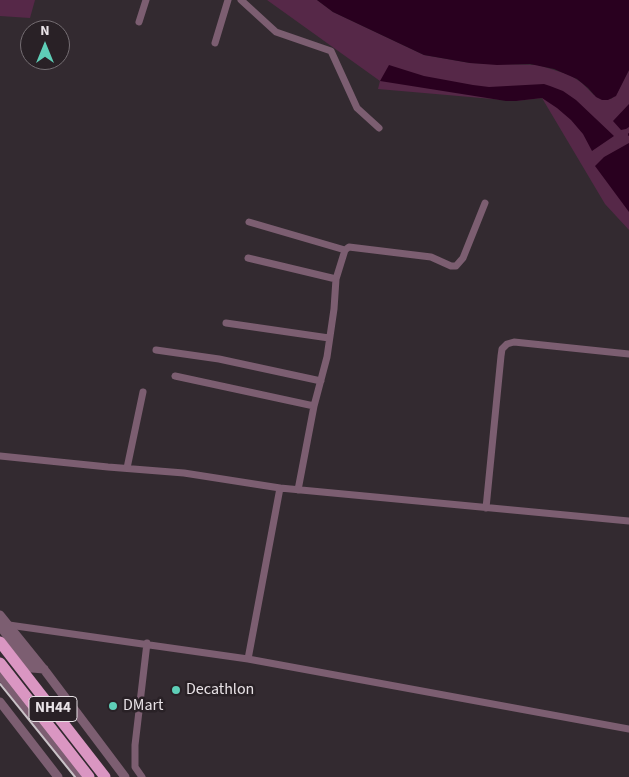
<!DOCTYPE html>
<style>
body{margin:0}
#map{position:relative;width:629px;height:777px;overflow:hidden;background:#332a30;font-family:"Source Sans 3",sans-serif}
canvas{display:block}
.north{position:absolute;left:20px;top:20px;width:50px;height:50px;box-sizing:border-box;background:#292126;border:1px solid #756e73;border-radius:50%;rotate:0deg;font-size:14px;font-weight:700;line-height:20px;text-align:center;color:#e8e2e6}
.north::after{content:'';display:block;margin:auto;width:18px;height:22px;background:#5eceb7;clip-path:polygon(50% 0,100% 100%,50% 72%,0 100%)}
</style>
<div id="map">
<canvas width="629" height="777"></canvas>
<div class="north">N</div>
</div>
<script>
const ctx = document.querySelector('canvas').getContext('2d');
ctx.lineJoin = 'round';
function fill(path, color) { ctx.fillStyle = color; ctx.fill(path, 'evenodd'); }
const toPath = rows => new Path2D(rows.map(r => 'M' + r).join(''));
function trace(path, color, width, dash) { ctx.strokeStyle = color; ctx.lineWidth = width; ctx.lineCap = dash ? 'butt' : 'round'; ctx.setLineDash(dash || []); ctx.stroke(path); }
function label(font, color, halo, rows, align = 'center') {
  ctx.font = font + ' "Source Sans 3",sans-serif'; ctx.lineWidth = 5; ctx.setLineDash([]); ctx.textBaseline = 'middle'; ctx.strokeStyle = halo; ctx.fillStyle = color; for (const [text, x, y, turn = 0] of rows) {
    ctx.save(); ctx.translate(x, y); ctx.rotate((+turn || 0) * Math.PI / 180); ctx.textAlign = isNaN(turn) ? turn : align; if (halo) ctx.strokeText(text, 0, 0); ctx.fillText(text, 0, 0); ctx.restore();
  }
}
const green = toPath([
 [0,0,35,0,30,18,0,16],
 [267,0,317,0,333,12,424,55,470,63,538,65,570,75,582,83,594,95,611,99,617,93,629,70,629,230,605,204,542,98,516,101,378,89,380,81]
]);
const water = toPath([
 [317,0,629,0,629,70,616,96,608,100,602,100,596,97,588,88,577,79,554,69,530,64,497,65,470,63,424,55,333,12],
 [389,65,424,76,473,85,489,87,544,84,550,86,563,91,576,100,614,136,592,151,583,134,571,120,557,108,542,98,516,101,506,101,380,81],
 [629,104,629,127,626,129,621,130,613,121],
 [629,143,629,212,595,166,604,157]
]);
const stream = toPath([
 [629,134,629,135]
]);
const minor = toPath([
 [241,0,276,32,331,51,357,108,379,128],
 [139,22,146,0],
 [215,43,228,0],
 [249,222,345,250],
 [248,258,336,279],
 [226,323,329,338],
 [156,350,219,359,321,381],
 [175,376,314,406],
 [0,456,108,467,184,473,280,488,629,521],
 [127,468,143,392],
 [298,490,314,406,327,357,334,309,336,279,345,250,349,247,431,257,451,266,456,266,463,258,485,203],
 [486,508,501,356,502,349,507,344,514,342,629,354],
 [9,625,248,659,629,729],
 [248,659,280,488],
 [142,777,135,767,135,745,147,643]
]);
const tertiary = toPath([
 [0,615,46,672,125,777],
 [0,626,32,668,44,669],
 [0,675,80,777],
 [0,702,58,777]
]);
const rail = toPath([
 [0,684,75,777]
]);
const trunkBridge = toPath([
 [0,642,105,777],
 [0,663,89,777]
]);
const markers = [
 [176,690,5,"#5eceb7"],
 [113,706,5,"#5eceb7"]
];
const shields = [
 [53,709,48]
];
const shieldNames = [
 ["NH44",53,709]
];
const poiNames = [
 ["Decathlon",186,690],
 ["DMart",123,706]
];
fill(green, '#562848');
fill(water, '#29001f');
trace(stream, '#29001f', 2);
trace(minor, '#7c5e71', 7);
trace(tertiary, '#7c5e71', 9);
trace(rail, '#c9c2c7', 2);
trace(trunkBridge, '#da96c2', 11);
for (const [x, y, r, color] of markers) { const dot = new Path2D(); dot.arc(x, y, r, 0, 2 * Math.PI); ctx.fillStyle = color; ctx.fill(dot); trace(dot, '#292126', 2); }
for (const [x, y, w] of shields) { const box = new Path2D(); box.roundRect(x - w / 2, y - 12.5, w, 25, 4); ctx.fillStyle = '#292126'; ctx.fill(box); trace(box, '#e8e2e6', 1); }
label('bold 15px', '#e8e2e6', null, shieldNames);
label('16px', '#e8e2e6', '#292126', poiNames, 'left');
</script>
